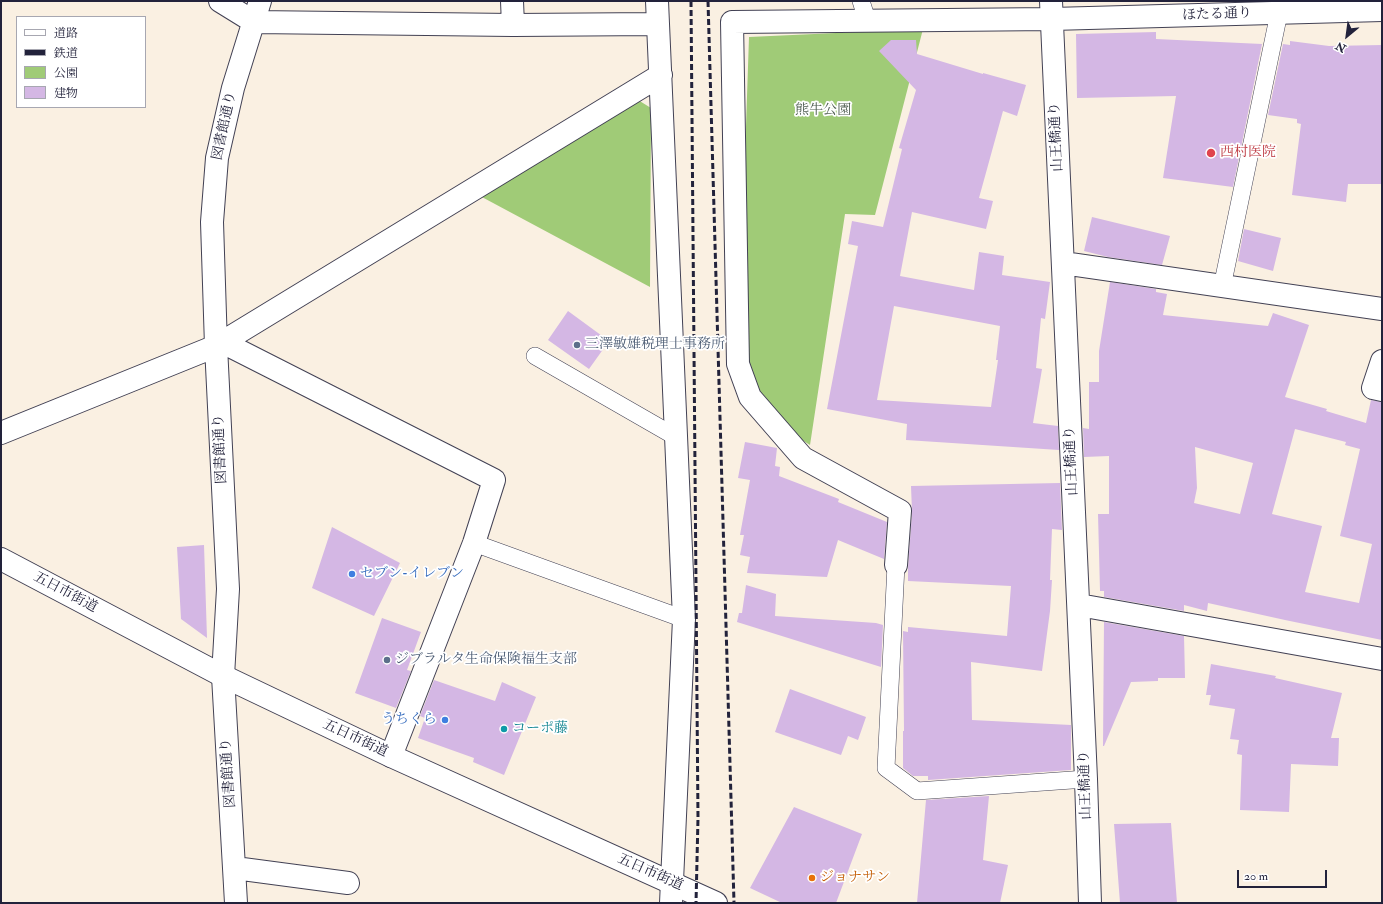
<!DOCTYPE html>
<meta charset="utf-8">
<style>
body{margin:0}
#map{position:relative;width:1383px;height:904px;overflow:hidden;background:#faf0e2;font-family:"IM FELL Double Pica","Noto Serif JP",serif}
canvas{display:block}
.frame{position:absolute;inset:0;border:2px solid #22223b;pointer-events:none}
.legend{position:absolute;left:16px;top:16px;width:130px;height:92px;box-sizing:border-box;background:#fff;border:1px solid #a7a7b1;margin:0;padding:5px 7px;list-style:none;font-size:12px;color:#22223b}
.legend li{display:flex;align-items:center;gap:8px;height:20px}
.legend b{width:20px;border:1px solid #a7a7b1}
.north{position:absolute;left:1327px;top:16px;width:40px;height:40px;-webkit-text-stroke:3px #fff;paint-order:stroke;rotate:209deg;font-size:11px;font-weight:700;line-height:16px;text-align:center;color:#22223b}
.north::after{content:'';display:block;margin:auto;width:14px;height:18px;background:#22223b;clip-path:polygon(50% 0,100% 100%,50% 72%,0 100%)}
.scale{position:absolute;left:1237px;top:870px;width:90px;height:18px;box-sizing:border-box;border:2px solid #22223b;border-top:0;padding-left:5px;font-size:12px;line-height:14px;white-space:nowrap;color:#22223b;-webkit-text-stroke:3px #fff;paint-order:stroke}
</style>
<div id="map">
<canvas width="1383" height="904"></canvas>
<div class="frame"></div>
<ul class="legend">
<li><b style="height:5px;background:#fff"></b>道路</li>
<li><b style="height:5px;background:#22223b"></b>鉄道</li>
<li><b style="height:11px;background:#a0cb77"></b>公園</li>
<li><b style="height:11px;background:#d4b7e4"></b>建物</li>
</ul>
<div class="north">N</div>
<div class="scale">20 m</div>
</div>
<script>
const ctx = document.querySelector('canvas').getContext('2d');
ctx.lineJoin = 'round';
function fill(path, color) { ctx.fillStyle = color; ctx.fill(path, 'evenodd'); }
const toPath = rows => new Path2D(rows.map(r => 'M' + r).join(''));
function trace(path, color, width, dash) { ctx.strokeStyle = color; ctx.lineWidth = width; ctx.lineCap = dash ? 'butt' : 'round'; ctx.setLineDash(dash || []); ctx.stroke(path); }
function label(font, color, halo, rows, align = 'center') {
  ctx.font = font + ' "IM FELL Double Pica","Noto Serif JP",serif'; ctx.lineWidth = 3.5; ctx.setLineDash([]); ctx.textBaseline = 'middle'; ctx.strokeStyle = halo; ctx.fillStyle = color; for (const [text, x, y, turn = 0] of rows) {
    ctx.save(); ctx.translate(x, y); ctx.rotate((+turn || 0) * Math.PI / 180); ctx.textAlign = isNaN(turn) ? turn : align; if (halo) ctx.strokeText(text, 0, 0); ctx.fillText(text, 0, 0); ctx.restore();
  }
}
const green = toPath([
 [923,29,875,215,845,214,810,445,750,407,738,364,749,37],
 [638,100,651,108,650,287,480,196]
]);
const building = toPath([
 [1156,32,1156,39,1262,44,1233,187,1163,178,1176,96,1077,98,1076,34],
 [891,40,916,40,917,54,983,74,983,73,1026,85,1017,116,1003,111,979,198,993,201,986,229,912,212,900,276,974,290,979,252,1004,256,1002,275,1050,282,1045,319,1041,318,1036,368,1042,369,1033,423,1058,426,1059,450,906,440,907,424,827,409,858,246,848,244,852,221,883,227,902,149,899,148,916,90,879,51],
 [894,306,1000,326,996,360,998,360,991,407,877,400],
 [1290,41,1329,46,1382,45,1382,184,1348,184,1346,202,1292,195,1301,124,1297,123,1297,119,1268,115,1283,44,1290,45],
 [1092,217,1170,236,1162,265,1108,257,1084,251],
 [1244,229,1281,238,1273,271,1238,261],
 [1110,282,1156,289,1156,292,1167,294,1163,315,1268,326,1273,313,1309,325,1285,397,1327,409,1326,411,1366,423,1371,400,1382,402,1382,640,1285,620,1208,603,1207,611,1184,605,1184,611,1104,597,1104,591,1100,591,1098,514,1109,514,1109,456,1084,457,1083,428,1089,429,1089,382,1099,382,1099,351],
 [1295,429,1346,442,1345,445,1360,449,1340,536,1372,544,1359,603,1305,592,1322,526,1272,514],
 [1195,447,1253,463,1240,514,1194,503,1197,488],
 [568,311,609,341,589,369,548,340],
 [745,442,777,448,775,466,780,467,779,476,839,499,838,502,887,522,884,559,838,540,827,577,747,573,750,557,740,555,744,535,740,535,750,480,738,478],
 [1060,483,1062,530,1052,529,1050,580,1052,580,1050,611,1042,671,971,662,972,720,1071,725,1071,770,928,780,928,776,913,776,903,768,903,731,904,731,903,631,908,632,908,627,1007,636,1011,586,908,581,908,568,912,512,911,486],
 [332,527,400,563,374,616,312,588],
 [204,545,207,638,181,619,177,547],
 [746,585,776,594,775,616,876,623,883,625,881,667,737,622,739,613,742,613],
 [382,618,421,632,407,670,411,671,396,708,355,693],
 [1104,622,1184,636,1185,678,1158,678,1158,681,1131,682,1104,746,1103,746],
 [1211,664,1276,676,1275,678,1342,693,1331,738,1339,738,1338,766,1291,764,1289,812,1240,810,1242,755,1237,754,1239,740,1230,739,1235,709,1209,705,1211,695,1206,695],
 [434,680,495,701,502,682,536,697,504,775,473,762,474,758,418,738,425,718,420,716],
 [790,689,866,717,858,740,848,736,841,755,775,732],
 [989,796,983,860,1008,865,1000,903,917,903,926,800],
 [794,807,862,834,836,903,782,903,750,888],
 [1171,823,1177,903,1120,903,1114,824]
]);
const lane = toPath([
 [861,1,867,20],
 [1222,287,1279,13],
 [535,356,676,437],
 [474,543,684,619],
 [896,565,886,768,917,791,1086,779]
]);
const street = toPath([
 [220,1,254,22,513,25,657,24],
 [512,1,513,25],
 [657,1,684,619,671,903],
 [1051,1,1086,779,1090,903],
 [1063,263,1382,309],
 [222,342,494,480,474,543,391,756],
 [1382,361,1373,388,1382,390],
 [1,433,216,346,661,75],
 [896,565,900,511,803,458,750,397,738,364,732,22,1052,19,1382,10],
 [1079,605,1382,659],
 [235,868,348,883],
 [236,903,223,676,228,589,216,346,212,222,217,158,233,88,260,1]
]);
const primary = toPath([
 [1,559,223,676,288,707,391,756,716,903]
]);
const rail = toPath([
 [691,1,698,818,696,903],
 [708,1,734,903]
]);
const markers = [
 [1211,153,5,"#e0444e"],
 [577,345,4,"#5c6f8a"],
 [352,574,4,"#3f7fe0"],
 [387,660,4,"#5c6f8a"],
 [445,720,4,"#3f7fe0"],
 [504,729,4,"#0f9aa8"],
 [812,878,4,"#e8710a"]
];
const streetNames = [
 ["ほたる通り",1217,15,-2],
 ["図書館通り",225,126,-78],
 ["山王橋通り",1057,137,-93],
 ["図書館通り",221,449,-93],
 ["山王橋通り",1072,461,-93],
 ["五日市街道",65,593,28],
 ["五日市街道",355,739,25],
 ["図書館通り",229,773,-94],
 ["山王橋通り",1086,785,-92],
 ["五日市街道",650,873,24]
];
const parkNames = [
 ["熊牛公園",823,111]
];
const healthNames = [
 ["西村医院",1220,153]
];
const serviceNames = [
 ["三澤敏雄税理士事務所",585,345],
 ["ジブラルタ生命保険福生支部",395,660]
];
const shopNames = [
 ["セブン-イレブン",360,574],
 ["うちくら",437,720,"right"]
];
const cultureNames = [
 ["コーポ藤",512,729]
];
const foodNames = [
 ["ジョナサン",820,878]
];
fill(green, '#a0cb77');
fill(building, '#d4b7e4');
trace(lane, '#424154', 18);
trace(street, '#424154', 24);
trace(primary, '#424154', 24);
trace(lane, '#fff', 17);
trace(street, '#fff', 22);
trace(primary, '#fff', 22);
trace(rail, '#22223b', 3, [6, 3]);
for (const [x, y, r, color] of markers) { const dot = new Path2D(); dot.arc(x, y, r, 0, 2 * Math.PI); ctx.fillStyle = color; ctx.fill(dot); trace(dot, '#fff', 1.5); }
label('14px', '#22223b', '#fff', streetNames);
label('14px', '#4e5d50', '#fff', parkNames);
label('14px', '#be3a42', '#fff', healthNames, 'left');
label('14px', '#4e5e75', '#fff', serviceNames, 'left');
label('14px', '#366cbe', '#fff', shopNames, 'left');
label('14px', '#0d838f', '#fff', cultureNames, 'left');
label('14px', '#c56008', '#fff', foodNames, 'left');
</script>
